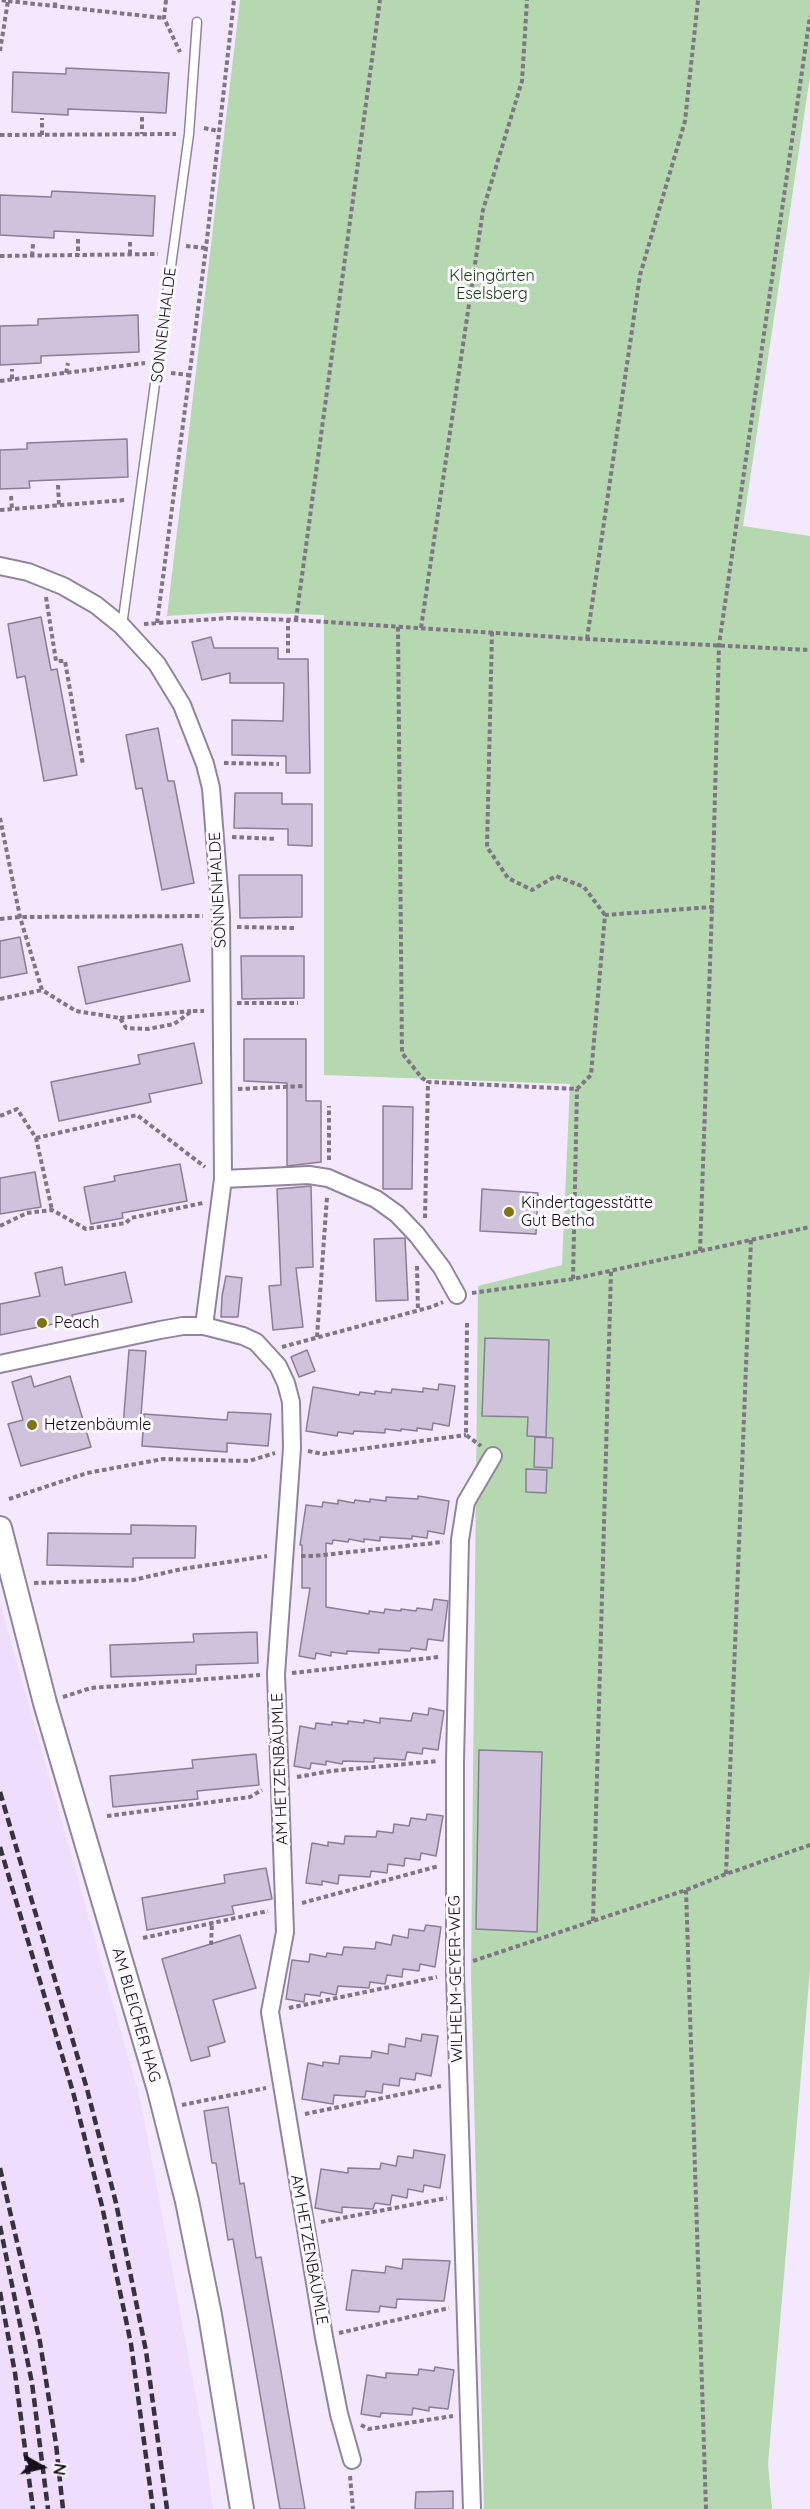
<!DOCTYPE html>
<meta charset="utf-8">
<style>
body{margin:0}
#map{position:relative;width:810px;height:2509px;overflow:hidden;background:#f3e8fd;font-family:Quicksand,sans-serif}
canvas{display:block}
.north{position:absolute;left:12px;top:2437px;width:60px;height:60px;-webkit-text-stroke:4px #fcf9fe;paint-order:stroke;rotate:98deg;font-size:16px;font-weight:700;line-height:24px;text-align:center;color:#151019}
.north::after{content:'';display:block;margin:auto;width:21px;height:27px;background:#151019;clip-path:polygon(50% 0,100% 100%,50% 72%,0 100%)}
</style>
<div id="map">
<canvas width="810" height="2509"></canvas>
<div class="north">N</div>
</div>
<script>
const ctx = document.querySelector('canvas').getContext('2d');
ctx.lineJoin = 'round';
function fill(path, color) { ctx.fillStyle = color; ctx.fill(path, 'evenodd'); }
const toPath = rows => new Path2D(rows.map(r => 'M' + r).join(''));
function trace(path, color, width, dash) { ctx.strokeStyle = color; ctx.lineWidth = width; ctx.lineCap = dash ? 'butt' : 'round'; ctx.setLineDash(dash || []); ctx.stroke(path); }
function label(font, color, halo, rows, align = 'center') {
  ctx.font = font + ' Quicksand,sans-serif'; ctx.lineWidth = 6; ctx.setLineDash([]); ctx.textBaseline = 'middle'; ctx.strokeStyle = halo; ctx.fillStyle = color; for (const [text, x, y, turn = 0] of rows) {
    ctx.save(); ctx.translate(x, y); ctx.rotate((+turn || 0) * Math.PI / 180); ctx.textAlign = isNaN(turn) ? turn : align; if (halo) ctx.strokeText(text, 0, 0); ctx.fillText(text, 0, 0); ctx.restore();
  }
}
const built = toPath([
 [0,1603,141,2103,203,2434,213,2509,0,2509]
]);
const green = toPath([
 [240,0,810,0,810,76,743,526,810,536,810,1969,768,2464,772,2509,484,2509,471,1976,478,1286,562,1265,570,1084,324,1075,324,615,235,612,167,616]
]);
const building = toPath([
 [66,68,169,73,166,113,68,109,68,115,12,112,13,72,66,74,66,68],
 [52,191,155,196,153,236,54,231,54,238,0,235,0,195,51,197,52,191],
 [138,315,139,352,41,356,41,363,0,365,0,326,38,325,38,319,138,315],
 [127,439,128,477,29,481,30,488,0,489,0,450,27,449,27,443,127,439],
 [41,617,51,670,57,669,77,775,44,781,25,676,17,678,8,624,41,617],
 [211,637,214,648,278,648,278,659,308,659,310,773,286,773,286,756,232,755,232,720,283,721,284,683,230,683,230,673,202,680,192,642,211,637],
 [158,728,168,781,174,781,194,883,162,890,142,788,136,789,126,735,158,728],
 [235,793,282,793,282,804,312,804,312,846,288,845,288,829,234,828,235,793],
 [239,875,302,875,302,917,240,918,239,875],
 [20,937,27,973,0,978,0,941,20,937],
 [182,944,190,981,86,1004,78,967,182,944],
 [241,956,304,956,304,998,242,999,241,956],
 [244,1039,306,1039,306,1101,321,1101,321,1162,287,1166,287,1083,244,1081,244,1039],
 [194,1043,202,1083,149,1094,151,1102,59,1121,51,1082,140,1064,138,1055,194,1043],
 [383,1106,413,1107,412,1189,383,1189,383,1106],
 [180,1164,187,1201,122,1213,123,1218,91,1224,84,1187,115,1181,114,1176,180,1164],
 [35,1172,41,1207,0,1214,0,1178,35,1172],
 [311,1186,313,1267,296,1268,303,1327,273,1330,269,1286,281,1285,277,1189,311,1186],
 [482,1189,538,1193,536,1234,480,1231,482,1189],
 [405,1238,408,1300,376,1301,374,1239,405,1238],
 [62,1267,65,1285,125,1272,132,1302,72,1315,73,1320,0,1335,0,1304,40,1296,35,1273,62,1267],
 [226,1276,242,1278,238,1317,221,1317,222,1296,226,1276],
 [485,1338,549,1340,546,1437,527,1436,528,1417,482,1416,485,1338],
 [129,1350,146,1351,140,1428,123,1427,129,1350],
 [307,1350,315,1371,299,1377,291,1357,307,1350],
 [31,1376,34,1387,70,1376,91,1447,21,1466,8,1424,23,1420,12,1382,31,1376],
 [439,1384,455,1386,449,1426,433,1423,432,1430,417,1428,417,1431,401,1429,401,1431,385,1429,385,1433,354,1431,353,1434,338,1432,337,1436,306,1431,313,1387,359,1395,360,1392,375,1394,375,1391,391,1393,392,1389,423,1392,423,1388,438,1390,439,1384],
 [228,1412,271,1414,268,1446,227,1443,227,1452,142,1446,144,1414,227,1420,228,1412],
 [535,1437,553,1438,552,1468,534,1467,535,1437],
 [526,1469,547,1470,546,1493,526,1492,526,1469],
 [418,1496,449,1501,444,1534,428,1531,427,1538,412,1536,412,1539,380,1537,380,1541,364,1539,364,1542,349,1539,348,1542,333,1540,332,1544,326,1543,326,1607,369,1614,369,1611,384,1613,385,1609,401,1611,401,1609,416,1611,417,1608,432,1610,434,1599,448,1601,443,1641,428,1639,426,1650,411,1648,410,1651,379,1649,379,1653,347,1651,347,1654,331,1652,331,1656,316,1653,315,1659,299,1656,310,1588,302,1588,302,1545,300,1545,306,1505,322,1507,323,1502,338,1504,338,1500,354,1503,355,1500,370,1502,370,1499,386,1501,386,1497,418,1499,418,1496],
 [131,1525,196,1526,195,1558,133,1558,133,1567,47,1565,48,1533,131,1534,131,1525],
 [257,1632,258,1663,196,1665,196,1674,111,1677,110,1645,194,1642,193,1634,257,1632],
 [429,1708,444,1711,438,1750,423,1748,422,1754,407,1752,405,1760,374,1758,374,1762,343,1761,342,1764,326,1761,326,1765,311,1763,310,1769,294,1766,300,1726,315,1729,316,1723,332,1725,332,1722,348,1724,348,1721,364,1723,364,1720,380,1723,380,1718,411,1721,413,1713,428,1715,429,1708],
 [479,1750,542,1752,537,1932,476,1929,479,1750],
 [256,1754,259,1785,197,1791,198,1799,113,1807,110,1776,193,1768,192,1760,256,1754],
 [427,1814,443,1816,436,1856,421,1853,420,1860,405,1858,404,1866,388,1864,387,1873,371,1871,370,1877,339,1875,338,1884,322,1881,322,1885,306,1883,312,1843,328,1846,328,1842,344,1844,345,1836,376,1837,377,1831,393,1833,394,1824,409,1826,411,1818,426,1820,427,1814],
 [266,1868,272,1899,232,1906,234,1914,147,1930,142,1898,225,1883,224,1875,266,1868],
 [426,1925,441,1927,435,1967,420,1964,419,1971,403,1969,402,1977,387,1975,385,1984,370,1982,369,1988,338,1986,336,1995,321,1992,320,1996,305,1994,304,2002,286,1999,292,1960,309,1962,310,1954,326,1957,327,1953,342,1955,344,1947,375,1949,376,1942,391,1945,393,1935,408,1938,409,1929,424,1931,426,1925],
 [240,1935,256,1988,213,2000,225,2042,208,2047,210,2056,191,2061,162,1959,240,1935],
 [422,2034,438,2036,431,2076,416,2073,415,2080,400,2078,399,2086,383,2084,382,2093,366,2091,365,2097,334,2095,333,2104,302,2099,308,2063,323,2066,323,2062,339,2064,340,2056,371,2058,372,2051,388,2054,389,2044,405,2047,406,2038,421,2041,422,2034],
 [228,2107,240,2184,244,2183,256,2258,261,2257,305,2509,280,2509,233,2239,228,2240,216,2163,212,2163,204,2111,228,2107],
 [414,2150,445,2155,440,2188,424,2185,423,2192,408,2189,407,2198,392,2195,390,2205,375,2203,373,2209,342,2207,342,2213,315,2208,321,2169,348,2173,348,2168,380,2169,381,2163,396,2166,398,2156,413,2158,414,2150],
 [403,2259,450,2261,444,2301,397,2299,396,2308,380,2306,379,2312,346,2310,352,2270,385,2273,386,2266,402,2269,403,2259],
 [435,2367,454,2370,448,2409,429,2407,429,2411,413,2408,412,2415,381,2413,380,2417,361,2414,367,2375,386,2378,386,2373,418,2375,419,2369,434,2371,435,2367],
 [453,2491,453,2509,415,2509,416,2492,453,2491]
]);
const path = toPath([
 [166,0,164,18,180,52],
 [8,1,164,18],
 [55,7,55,0],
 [0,51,8,1,0,0],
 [142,117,142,134],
 [204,128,218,131],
 [0,135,176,134],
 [42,135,42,118],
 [78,239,78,255],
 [186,246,206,248],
 [130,254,130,240],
 [0,256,158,254],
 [32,256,33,244],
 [66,373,68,363],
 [171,373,189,375],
 [12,379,12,369],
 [0,381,145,363],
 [58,485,59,505],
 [11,496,12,509],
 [0,510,125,500],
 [46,597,56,661,65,661,83,765],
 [296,620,380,0],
 [157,623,206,248,234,0],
 [144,624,228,618,296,620,587,639,810,650],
 [398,627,402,1053,422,1078,428,1082],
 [421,628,483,210,522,81,527,0],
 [492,632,487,847,508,878,532,890,556,876,584,887,605,915],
 [587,639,640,275,685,121,698,0],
 [288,653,288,620],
 [224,763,279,764],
 [0,818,20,917,42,990,76,1011,120,1018,126,1028,148,1029,174,1024,192,1011,204,1011],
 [232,837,277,839],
 [0,919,20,917,203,916],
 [237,927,295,928],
 [0,999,42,990],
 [237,1003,298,1003],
 [120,1018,191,1011],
 [238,1089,304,1086],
 [0,1116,17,1109,36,1138,52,1210],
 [36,1138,137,1115,205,1167],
 [329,1160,329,1106],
 [425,1218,428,1082,577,1089,591,1075,605,915,712,907,719,645,810,16],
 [0,1226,27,1213,52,1210,86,1229,126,1223,131,1218,203,1203],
 [700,1251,712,907],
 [417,1266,418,1311],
 [573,1279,577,1089],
 [472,1293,573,1279,810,1227],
 [467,1323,466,1435,481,1446],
 [317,1337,327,1197],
 [282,1347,431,1307,443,1302],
 [308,1451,323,1454,466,1435],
 [9,1499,87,1473,163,1459,249,1461,275,1453],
 [301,1556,314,1556,443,1542],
 [34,1583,133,1580,182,1569,267,1556],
 [292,1673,439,1657],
 [63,1697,91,1688,260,1675],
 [297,1777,331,1771,438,1761],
 [107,1816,250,1797,262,1790],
 [726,1874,751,1240],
 [686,1890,706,2509],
 [302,1903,439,1866],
 [593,1921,611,1271],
 [143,1938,268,1911],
 [211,1945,212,1922],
 [473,1961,686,1890,726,1874,810,1845],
 [289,2008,437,1977],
 [182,2105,266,2088],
 [305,2114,441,2086],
 [321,2222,447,2198],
 [339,2333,449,2308],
 [361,2425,369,2429,453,2416],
 [350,2476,353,2509]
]);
const lane = toPath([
 [122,626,189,134,197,22]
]);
const street = toPath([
 [0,566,28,572,63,586,96,605,122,626,157,664,182,705,205,764,211,788,221,915,223,1179,204,1326],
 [223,1179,309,1175,328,1178,376,1199,397,1214,417,1235,442,1268,457,1295],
 [0,1364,160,1330,183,1326,204,1326,243,1336,256,1342,278,1366,286,1383,291,1402,292,1448,276,1674,285,1932,270,2012,324,2337,339,2414,352,2460],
 [472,2509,455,1974,455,1761,460,1540,466,1502,493,1456]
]);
const secondary = toPath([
 [0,1528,45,1703,159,2090,187,2201,210,2315,242,2509]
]);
const rail = toPath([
 [0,1792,87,2089,116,2203,146,2351,167,2509],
 [0,1847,73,2092,102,2206,131,2344,153,2509],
 [0,2168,40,2342,56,2444,63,2509],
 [0,2226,32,2383,48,2509],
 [0,2292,15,2373,33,2509]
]);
const markers = [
 [509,1212,6,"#7f7314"],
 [42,1323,6,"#7f7314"],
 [32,1425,6,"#7f7314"]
];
const parkNames = [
 ["Kleingärten",492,276],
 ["Eselsberg",492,294]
];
const streetNames = [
 ["SONNENHALDE",164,325,-83],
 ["SONNENHALDE",218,890,-93],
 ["AM HETZENBÄUMLE",280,1769,-92],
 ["WILHELM-GEYER-WEG",456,1979,-91],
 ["AM BLEICHER HAG",136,2015,74],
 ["AM HETZENBÄUMLE",309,2250,80]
];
const poiNames = [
 ["Kindertagesstätte",521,1203],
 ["Gut Betha",521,1221],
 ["Peach",54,1323],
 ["Hetzenbäumle",44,1425]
];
fill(built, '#eeddfd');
fill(green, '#b5d8b0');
fill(building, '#cfc2db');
trace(building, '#8a7e95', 1.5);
trace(lane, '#91859c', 11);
trace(street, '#91859c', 20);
trace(secondary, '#91859c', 26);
trace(path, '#7e7685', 4, [4.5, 3]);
trace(lane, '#fff', 8);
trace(street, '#fff', 16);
trace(secondary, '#fff', 22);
trace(rail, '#37323c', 4.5, [9, 4.5]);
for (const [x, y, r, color] of markers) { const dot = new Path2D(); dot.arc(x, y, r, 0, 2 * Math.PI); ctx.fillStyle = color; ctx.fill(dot); trace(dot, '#fcf9fe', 2); }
label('16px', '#113f0c', '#fcf9fe', parkNames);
label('16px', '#151019', '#fcf9fe', streetNames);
label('16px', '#151019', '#fcf9fe', poiNames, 'left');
</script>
